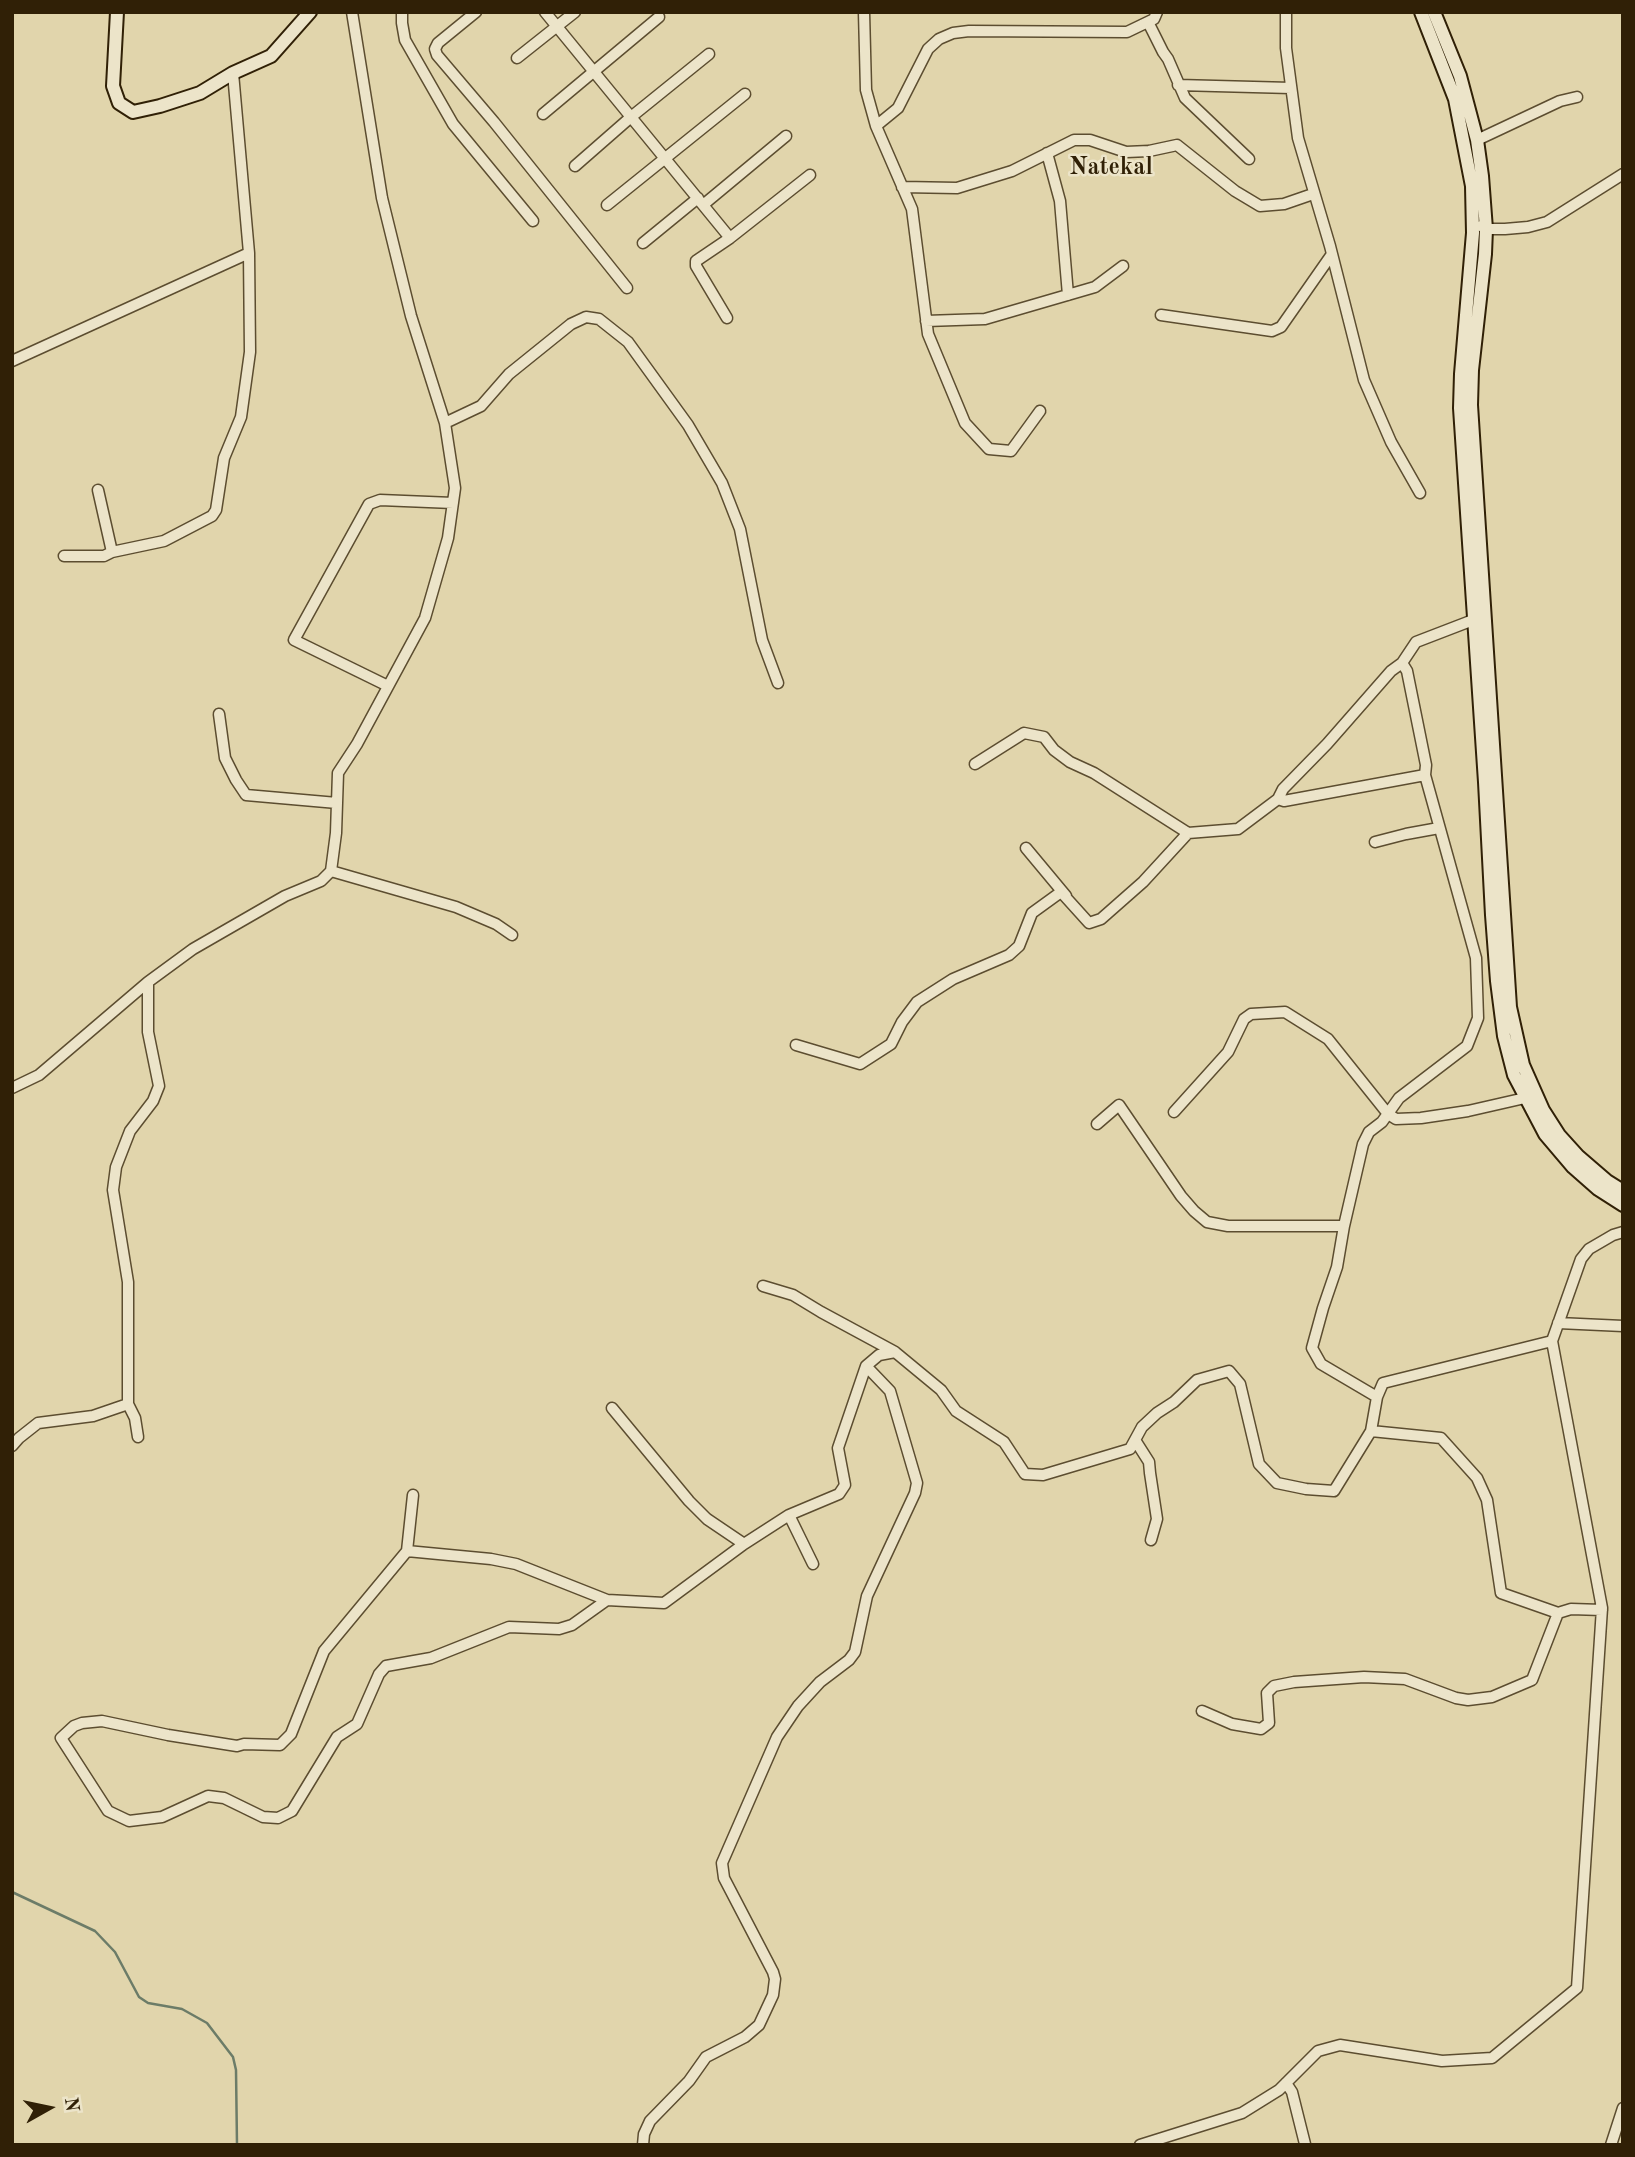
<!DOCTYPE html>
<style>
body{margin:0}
#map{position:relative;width:1635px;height:2157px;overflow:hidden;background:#e1d5ac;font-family:"Old Standard TT",serif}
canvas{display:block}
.frame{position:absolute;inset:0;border:14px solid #302006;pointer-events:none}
.north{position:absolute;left:14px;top:2073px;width:70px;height:70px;-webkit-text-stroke:5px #ece4c9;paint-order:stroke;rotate:81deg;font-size:19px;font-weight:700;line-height:28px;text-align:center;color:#302006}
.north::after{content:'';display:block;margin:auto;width:24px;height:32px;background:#302006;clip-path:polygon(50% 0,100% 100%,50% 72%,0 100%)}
</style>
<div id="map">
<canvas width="1635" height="2157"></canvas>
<div class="frame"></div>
<div class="north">N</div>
</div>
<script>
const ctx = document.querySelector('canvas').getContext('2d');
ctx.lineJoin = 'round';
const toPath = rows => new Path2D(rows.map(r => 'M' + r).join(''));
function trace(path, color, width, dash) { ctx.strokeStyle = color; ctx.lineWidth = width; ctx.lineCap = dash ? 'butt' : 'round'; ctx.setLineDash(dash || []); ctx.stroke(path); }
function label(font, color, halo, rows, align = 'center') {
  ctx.font = font + ' "Old Standard TT",serif'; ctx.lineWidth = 5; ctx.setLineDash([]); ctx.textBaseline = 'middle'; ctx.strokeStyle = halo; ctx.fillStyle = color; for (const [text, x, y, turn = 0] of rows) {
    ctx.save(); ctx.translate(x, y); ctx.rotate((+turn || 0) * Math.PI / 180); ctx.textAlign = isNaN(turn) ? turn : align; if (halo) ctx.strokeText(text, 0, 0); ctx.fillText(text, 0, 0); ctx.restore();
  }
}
const stream = toPath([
 [12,1892,95,1931,115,1952,139,1997,148,2003,182,2009,207,2023,233,2057,236,2070,237,2145]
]);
const street = toPath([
 [402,12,402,23,405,40,453,124,533,221],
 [476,12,438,43,435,49,437,55,494,122,627,288],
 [545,12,730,238],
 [864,12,866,90,876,126,912,209,928,334,965,423,989,449,1011,451,1040,411],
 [1286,12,1286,48,1298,138,1330,246,1364,380,1391,442,1420,493],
 [1148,22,1163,52,1168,59,1185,98,1249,159],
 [517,58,575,12],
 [1178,85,1291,88],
 [543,114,659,17],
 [876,126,898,108,928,49,939,39,953,33,969,31,1127,32,1154,19,1157,12],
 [1477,140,1560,101,1577,97],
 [1047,153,1060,201,1068,295],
 [575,166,631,117,709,54],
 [902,187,957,188,1012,171,1074,140,1090,140,1126,152,1149,151,1177,145,1235,191,1260,206,1284,204,1313,194],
 [607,205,745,94],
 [703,205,786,136],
 [1481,226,1486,229,1505,229,1528,227,1547,222,1623,174],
 [643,243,698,198],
 [1161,315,1272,331,1281,327,1332,254],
 [727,318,696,266,696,261,730,238,810,175],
 [926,321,985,319,1095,287,1123,266],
 [12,361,249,253],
 [445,423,481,406,509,374,571,324,586,317,599,319,628,342,688,425,722,483,740,529,762,640,778,683],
 [98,490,112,552],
 [64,556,104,556,112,552,164,541,212,516,216,510,224,458,241,417,250,352,249,253,233,73],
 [388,686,294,640,369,504,380,500,453,503],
 [219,714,225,758,236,780,246,795,337,803],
 [975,764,1024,733,1044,737,1054,750,1070,762,1094,773,1188,833,1238,829,1278,799,1283,789,1327,744,1391,671,1402,663,1416,642,1481,617],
 [1278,799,1284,801,1425,775],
 [1375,842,1406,834,1439,828],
 [1026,848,1066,896],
 [331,871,456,907,496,924,512,935],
 [796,1045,860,1064,891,1044,902,1022,917,1002,953,979,1009,955,1019,946,1032,913,1061,892,1089,923,1101,919,1143,882,1188,833],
 [12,1088,39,1075,148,982,193,949,285,896,321,881,331,871,336,833,338,773,357,744,425,618,448,538,455,488,445,423,411,316,382,198,352,12],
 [1174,1112,1228,1052,1244,1019,1251,1014,1285,1012,1328,1039,1388,1114,1396,1119,1421,1118,1468,1111,1525,1098],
 [1097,1124,1119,1105,1181,1196,1194,1211,1207,1222,1228,1226,1344,1226],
 [763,1286,793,1295,821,1312,895,1352],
 [1558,1323,1623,1326],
 [1377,1397,1321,1364,1312,1348,1323,1308,1337,1267,1344,1226,1363,1144,1369,1132,1382,1122,1399,1098,1467,1046,1478,1018,1476,958,1425,775,1426,765,1407,671,1402,663],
 [612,1408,689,1501,707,1519,744,1544],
 [1371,1431,1441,1438,1477,1478,1487,1500,1501,1593,1558,1613],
 [138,1437,135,1418,128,1404,128,1282,113,1190,116,1167,130,1131,153,1101,159,1086,148,1032,148,982],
 [1135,1440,1149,1462,1150,1473,1157,1519,1151,1540],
 [12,1446,19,1438,38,1423,93,1416,128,1404],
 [413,1495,407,1551,324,1651,291,1734,280,1745,244,1744,237,1746,168,1735,102,1721,82,1723,74,1726,61,1738,108,1811,129,1821,162,1817,208,1796,224,1798,263,1817,278,1818,292,1811,337,1737,357,1724,379,1674,386,1666,431,1658,509,1627,559,1629,572,1625,607,1600,664,1603,744,1544,789,1515,839,1494,845,1485,838,1448,866,1366,879,1355,895,1352,941,1390,956,1411,1004,1442,1025,1474,1043,1475,1130,1449,1142,1427,1157,1413,1174,1402,1197,1380,1229,1371,1240,1384,1259,1464,1277,1483,1306,1489,1334,1491,1371,1431,1377,1397,1383,1383,1552,1341],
 [789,1515,813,1564],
 [407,1551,491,1559,516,1564,607,1600],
 [1202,1711,1232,1724,1261,1729,1269,1723,1267,1693,1274,1686,1294,1682,1364,1677,1405,1679,1456,1698,1468,1700,1492,1697,1532,1680,1558,1613,1571,1609,1602,1610],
 [1286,2083,1292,2092,1305,2144],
 [643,2145,644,2134,650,2121,689,2081,706,2057,745,2037,759,2025,773,1995,775,1979,773,1972,724,1878,722,1863,777,1737,798,1706,820,1682,849,1660,855,1652,867,1596,915,1493,917,1483,890,1391,866,1366],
 [1140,2145,1242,2113,1279,2090,1318,2051,1340,2045,1442,2061,1492,2058,1577,1988,1602,1608,1552,1341,1581,1259,1589,1249,1613,1235,1623,1232],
 [1611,2145,1623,2108]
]);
const secondary = toPath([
 [117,12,113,86,119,103,133,112,160,106,200,93,233,73,271,56,310,12],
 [1421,12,1455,99,1472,186,1473,233,1461,374,1460,408,1485,782,1492,915,1497,981,1504,1036,1514,1075,1545,1134,1573,1167,1598,1189,1623,1205],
 [1434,12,1460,76,1477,140,1482,176,1486,229,1485,254,1472,370,1471,405,1510,1007,1523,1065,1543,1110,1559,1135,1578,1156,1607,1181,1623,1191]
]);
const quarterNames = [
 ["Natekal",1111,168]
];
trace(stream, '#6c7c68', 2.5);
trace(street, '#5c4d30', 13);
trace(secondary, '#302006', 16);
trace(street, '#ece4c9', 10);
trace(secondary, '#ece4c9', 12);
label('bold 24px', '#302006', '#ece4c9', quarterNames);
</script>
